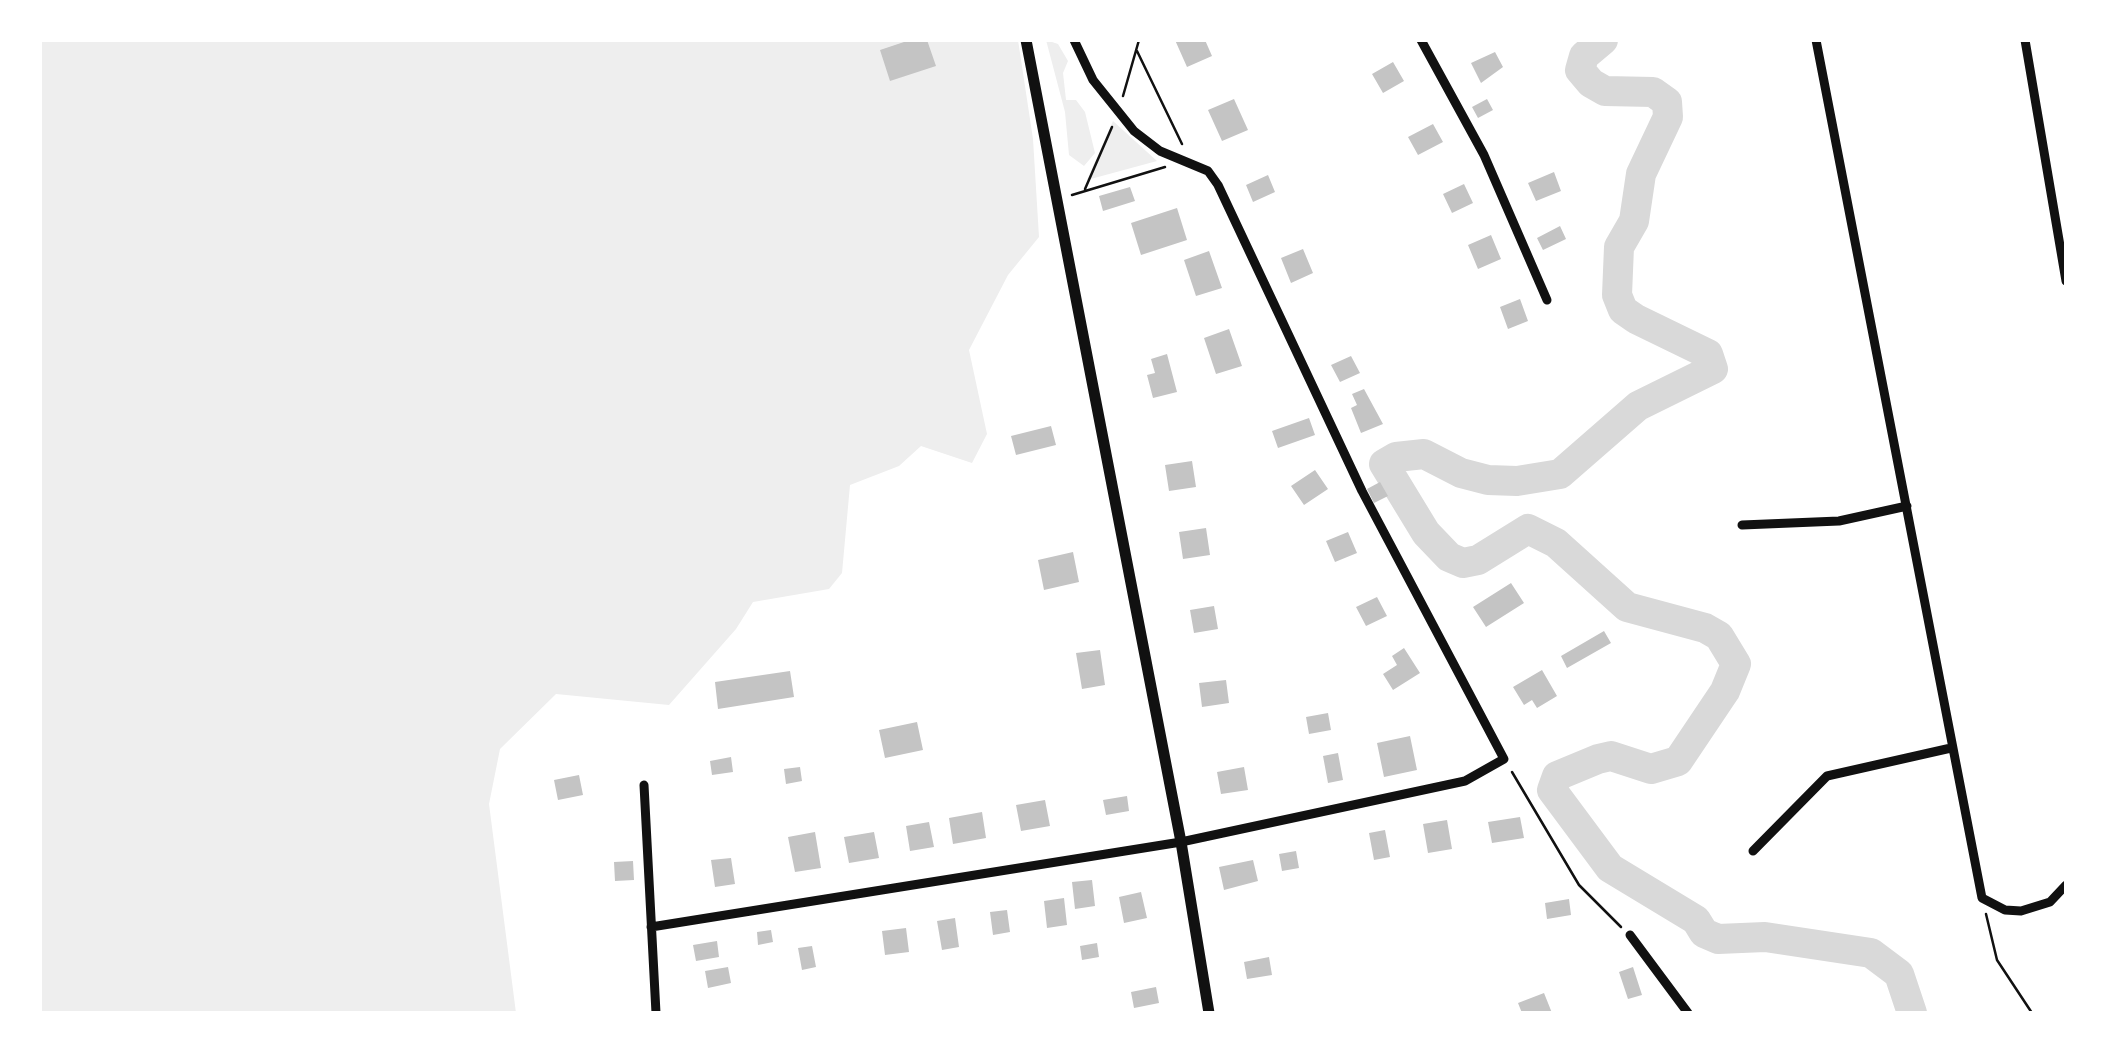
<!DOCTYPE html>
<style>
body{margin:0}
#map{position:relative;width:2106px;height:1053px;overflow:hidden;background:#fff;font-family:"Fira Sans",sans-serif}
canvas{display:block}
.frame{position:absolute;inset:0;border:42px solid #fff;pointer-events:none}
</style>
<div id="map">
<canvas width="2106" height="1053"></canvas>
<div class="frame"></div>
</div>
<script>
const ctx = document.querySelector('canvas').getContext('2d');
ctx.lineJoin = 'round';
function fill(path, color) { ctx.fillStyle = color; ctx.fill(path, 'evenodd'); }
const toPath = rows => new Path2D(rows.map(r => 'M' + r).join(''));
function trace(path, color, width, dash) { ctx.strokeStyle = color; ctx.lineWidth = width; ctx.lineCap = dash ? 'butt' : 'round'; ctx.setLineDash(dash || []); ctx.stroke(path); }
const green = toPath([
 [40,40,1018,40,1033,139,1039,237,1008,275,969,350,987,434,972,463,921,446,899,466,850,485,842,573,829,589,753,602,736,629,669,705,556,694,500,749,489,804,516,1013,40,1013],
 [1046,40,1058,44,1068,61,1063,73,1066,100,1076,100,1085,112,1095,153,1084,166,1069,155,1065,112],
 [1113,121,1157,161,1087,180]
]);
const river = toPath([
 [1603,40,1584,56,1580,70,1591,83,1605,91,1653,92,1667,102,1668,117,1641,174,1634,221,1619,247,1617,295,1623,310,1636,319,1708,354,1713,369,1638,406,1560,474,1517,481,1488,480,1461,473,1424,454,1396,457,1384,464,1426,533,1449,557,1463,563,1478,560,1528,529,1556,543,1627,607,1705,628,1719,636,1736,664,1725,691,1678,761,1651,769,1611,756,1598,759,1557,776,1552,790,1610,868,1696,920,1704,933,1718,939,1765,937,1871,953,1899,974,1912,1013]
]);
const building = toPath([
 [910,40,927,40,936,66,890,81,880,50],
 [1175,40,1205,40,1212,56,1187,67],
 [1495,52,1503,67,1481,83,1471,63],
 [1393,62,1404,81,1383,93,1372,74],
 [1234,99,1248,130,1222,141,1208,110],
 [1487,99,1493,110,1478,118,1472,107],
 [1433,124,1443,142,1418,155,1408,137],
 [1554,172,1561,191,1536,201,1528,183],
 [1268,175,1275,192,1253,202,1246,185],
 [1464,184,1473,203,1452,213,1443,194],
 [1130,187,1135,201,1103,211,1099,196],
 [1177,208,1187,240,1141,255,1131,223],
 [1560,226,1566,239,1543,250,1537,238],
 [1491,235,1501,259,1478,269,1468,245],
 [1303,249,1313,273,1291,283,1281,258],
 [1209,251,1222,288,1196,296,1184,260],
 [1520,299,1528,321,1508,329,1500,307],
 [1229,329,1242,366,1216,374,1204,338],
 [1167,354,1177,392,1153,398,1147,375,1155,373,1151,359],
 [1351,356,1360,373,1340,382,1331,365],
 [1364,389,1383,424,1361,433,1351,408,1357,405,1352,394],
 [1309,418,1315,435,1278,448,1272,431],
 [1051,426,1056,445,1016,455,1011,436],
 [1192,461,1196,487,1169,491,1165,465],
 [1315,470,1328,489,1304,505,1291,486],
 [1380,482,1388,496,1374,503,1367,489],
 [1206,528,1210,555,1183,559,1179,532],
 [1348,532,1357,553,1335,562,1326,541],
 [1073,552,1079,582,1044,590,1038,560],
 [1511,583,1524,603,1486,627,1473,607],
 [1377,597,1387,616,1366,626,1356,607],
 [1214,606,1218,629,1194,633,1190,610],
 [1604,631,1611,643,1567,668,1561,656],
 [1404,648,1420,673,1393,690,1383,674,1397,665,1392,656],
 [1100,650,1105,685,1082,689,1076,653],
 [1542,670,1557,696,1537,708,1532,700,1524,705,1513,687],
 [790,671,794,697,718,709,715,682],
 [1226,680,1229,703,1202,707,1199,683],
 [1328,713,1331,730,1309,734,1306,717],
 [917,722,923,750,885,758,879,730],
 [1410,736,1417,770,1384,777,1377,743],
 [1338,753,1343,780,1328,783,1323,756],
 [731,757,733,772,712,775,710,761],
 [800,767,802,781,786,784,784,769],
 [1244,767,1248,790,1221,794,1217,772],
 [579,775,583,795,558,800,554,780],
 [1127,796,1129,811,1106,815,1103,800],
 [1045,800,1050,826,1021,831,1016,805],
 [982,812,986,838,953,844,949,818],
 [1520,817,1524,838,1492,843,1488,822],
 [1447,820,1452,849,1428,853,1423,824],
 [929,822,934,847,910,851,906,826],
 [1385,830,1390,857,1374,860,1369,833],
 [815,832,821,868,795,872,788,837],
 [874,832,879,858,849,863,844,837],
 [1296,851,1299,868,1282,871,1279,854],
 [731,858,735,884,715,887,711,860],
 [1253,860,1258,881,1224,890,1219,867],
 [633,861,634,880,615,881,614,862],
 [1092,880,1095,906,1075,909,1072,882],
 [1141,892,1147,918,1124,923,1119,897],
 [1064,898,1067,925,1047,928,1044,901],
 [1569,899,1571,915,1547,919,1545,903],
 [1007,910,1010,932,993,935,990,912],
 [955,918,959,947,942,950,937,921],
 [906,928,909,952,885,955,882,931],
 [771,930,773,942,758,945,757,932],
 [717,941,719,957,696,961,693,945],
 [1097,943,1099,957,1082,960,1080,946],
 [812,946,816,967,802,970,798,948],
 [1269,957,1272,975,1247,979,1244,962],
 [728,967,731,983,708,988,705,971],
 [1633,967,1642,995,1628,999,1619,972],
 [1156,987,1159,1003,1134,1008,1131,992],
 [1544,993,1552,1013,1522,1013,1518,1003]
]);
const path = toPath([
 [1137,51,1182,144],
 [1123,96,1139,40],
 [1085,189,1112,127],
 [1072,195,1165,167],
 [1512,772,1579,885,1621,927],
 [1986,914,1997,960,2032,1013]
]);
const minor = toPath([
 [1421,40,1484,155,1547,300],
 [1816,40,1982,898,2005,910,2021,911,2050,902,2066,885],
 [2025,40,2066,281],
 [1742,525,1839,521,1907,506],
 [644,785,656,1013],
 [1753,851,1827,776,1951,748],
 [651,927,1181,842,1465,781,1504,759,1362,491,1218,185,1208,171,1160,151,1134,131,1093,80,1074,40],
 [1630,935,1688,1013]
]);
const tertiary = toPath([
 [1026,40,1181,842,1209,1013]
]);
fill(green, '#eee');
trace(river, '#d9d9d9', 30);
fill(building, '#c4c4c4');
trace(path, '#111', 2.5);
trace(minor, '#111', 9);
trace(tertiary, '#111', 11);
</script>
